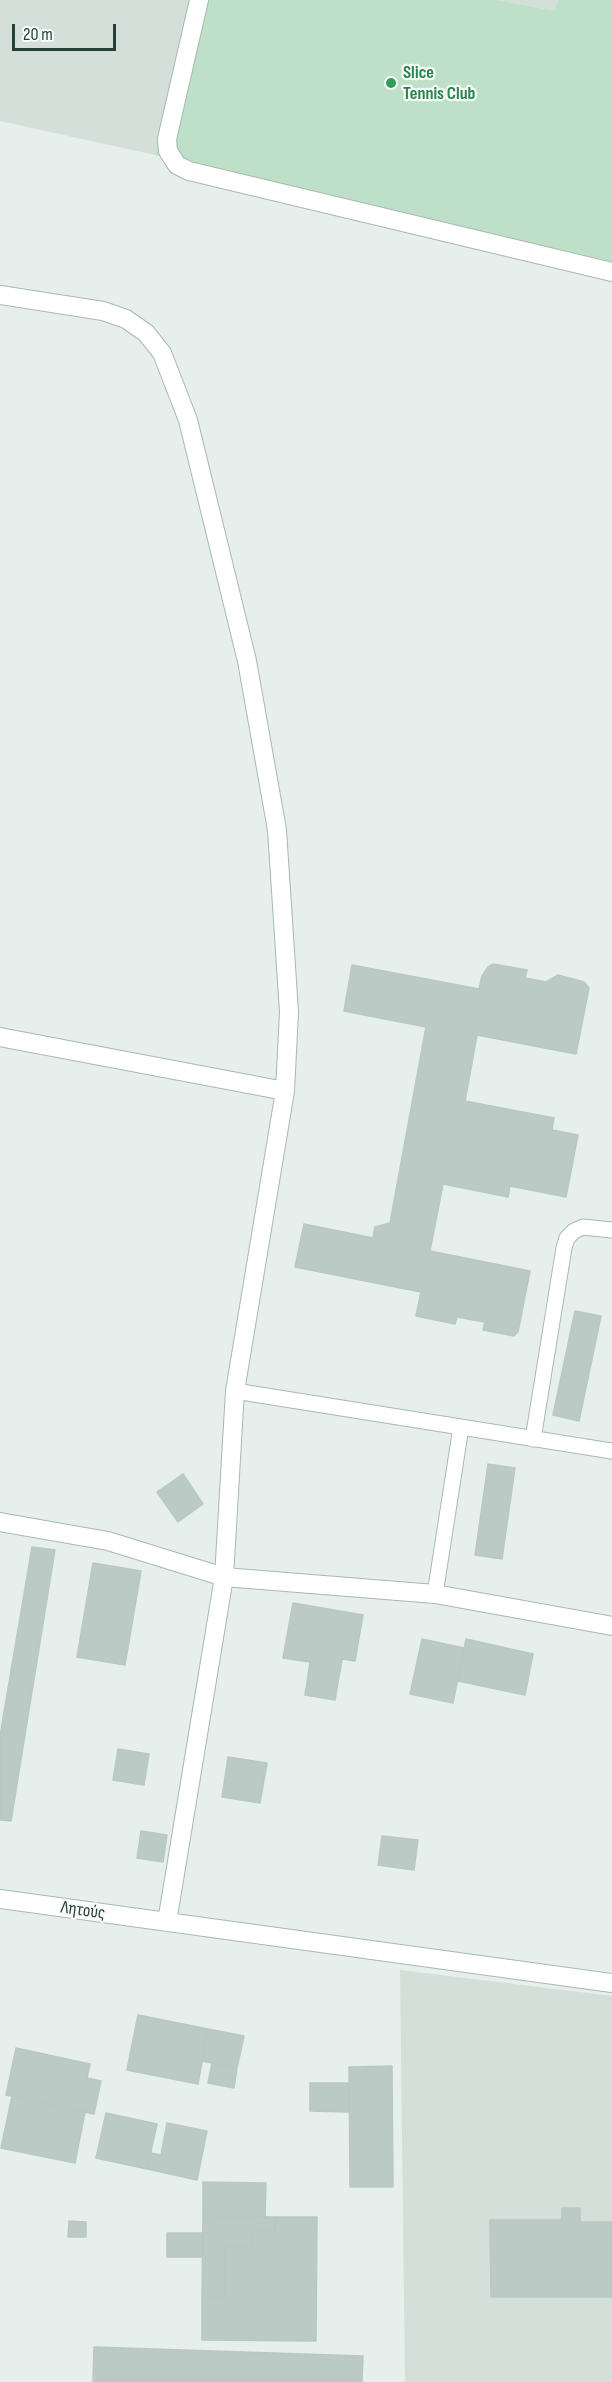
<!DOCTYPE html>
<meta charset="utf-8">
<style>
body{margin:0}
#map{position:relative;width:612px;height:2382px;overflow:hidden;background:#e6efeb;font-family:"Sofia Sans Condensed",sans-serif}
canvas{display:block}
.scale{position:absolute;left:12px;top:24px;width:104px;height:27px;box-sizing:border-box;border:3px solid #24423a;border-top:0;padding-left:8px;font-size:18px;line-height:21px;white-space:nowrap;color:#24423a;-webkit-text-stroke:4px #f7fbf9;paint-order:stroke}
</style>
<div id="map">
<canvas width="612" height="2382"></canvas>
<div class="scale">20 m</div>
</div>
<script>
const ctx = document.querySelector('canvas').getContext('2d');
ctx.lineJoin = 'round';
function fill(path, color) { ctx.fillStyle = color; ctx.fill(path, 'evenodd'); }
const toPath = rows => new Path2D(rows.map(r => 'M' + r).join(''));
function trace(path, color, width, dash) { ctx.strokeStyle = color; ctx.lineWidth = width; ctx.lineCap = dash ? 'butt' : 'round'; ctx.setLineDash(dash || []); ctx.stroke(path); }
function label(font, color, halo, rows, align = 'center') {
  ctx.font = font + ' "Sofia Sans Condensed",sans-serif'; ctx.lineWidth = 4.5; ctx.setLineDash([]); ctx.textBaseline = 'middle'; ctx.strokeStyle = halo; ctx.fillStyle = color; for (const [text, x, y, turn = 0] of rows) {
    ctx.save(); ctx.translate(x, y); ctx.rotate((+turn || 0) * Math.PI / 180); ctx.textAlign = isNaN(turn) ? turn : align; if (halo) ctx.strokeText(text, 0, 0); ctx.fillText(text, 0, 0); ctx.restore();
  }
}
const built = toPath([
 [0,0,188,0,155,155,0,121],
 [498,0,558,0,555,11],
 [400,1970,612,1996,612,2382,405,2382]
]);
const green = toPath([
 [188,0,498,0,555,11,558,0,612,0,612,262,155,155]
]);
const building = toPath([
 [493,964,527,970,525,978,546,982,558,975,584,982,589,988,576,1054,477,1035,465,1101,554,1118,552,1130,578,1135,566,1197,510,1186,508,1197,443,1184,430,1251,530,1271,518,1332,514,1336,483,1330,485,1322,457,1317,455,1324,416,1316,421,1292,295,1267,304,1224,373,1238,375,1227,390,1223,426,1027,344,1011,352,965,479,989,482,976,488,967,493,964],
 [575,1311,601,1316,579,1421,553,1415,575,1311],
 [488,1464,515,1468,502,1559,475,1555,488,1464],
 [183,1474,203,1504,178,1522,157,1492,183,1474],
 [32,1547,55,1550,11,1821,0,1820,0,1736,32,1547],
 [93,1563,141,1571,125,1665,77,1657,93,1563],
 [293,1603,363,1615,355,1661,342,1659,335,1700,305,1695,310,1662,283,1658,293,1603],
 [422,1639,464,1648,453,1703,410,1694,422,1639],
 [466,1639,533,1654,525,1695,458,1681,466,1639],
 [118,1749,149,1754,144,1785,113,1780,118,1749],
 [228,1757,267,1763,260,1803,222,1797,228,1757],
 [141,1831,167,1835,163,1862,137,1858,141,1831],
 [382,1836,418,1840,414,1870,378,1865,382,1836],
 [138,2015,208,2029,198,2084,127,2070,138,2015],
 [208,2029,244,2036,237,2068,202,2061,208,2029],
 [16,2048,90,2064,87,2078,101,2081,94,2114,6,2095,16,2048],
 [212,2063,237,2068,234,2088,208,2083,212,2063],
 [392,2066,393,2187,350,2187,349,2067,392,2066],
 [310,2083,349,2083,349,2112,310,2111,310,2083],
 [12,2096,85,2112,75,2163,1,2148,12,2096],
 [106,2113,157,2124,147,2169,96,2158,106,2113],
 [167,2123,207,2131,197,2180,147,2169,151,2153,161,2155,167,2123],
 [203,2182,266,2183,265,2217,203,2216,203,2182],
 [562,2208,580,2208,580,2222,612,2222,612,2297,491,2297,490,2220,562,2220,562,2208],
 [203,2216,275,2217,275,2232,252,2231,252,2246,225,2246,225,2298,202,2298,203,2216],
 [275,2217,317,2217,316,2341,202,2340,202,2298,225,2298,225,2246,252,2246,252,2231,275,2232,275,2217],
 [69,2221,86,2222,86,2237,68,2237,69,2221],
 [167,2233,203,2233,203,2257,167,2257,167,2233],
 [94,2347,363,2356,362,2382,93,2382,94,2347]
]);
const lane = toPath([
 [235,1391,612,1451],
 [533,1439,564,1248,567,1238,574,1231,583,1227,612,1230],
 [435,1594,461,1427]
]);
const street = toPath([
 [199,0,167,139,168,151,177,165,189,171,612,272],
 [0,295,103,311,126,319,146,333,162,353,188,420,247,661,277,830,289,1012,285,1091],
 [0,1037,285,1091,235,1391,224,1577,167,1922],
 [0,1522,108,1541,224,1577,435,1594,612,1626],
 [0,1899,612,1983]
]);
const markers = [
 [391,83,6,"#2e9e5b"]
];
const leisureNames = [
 ["Slice",403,73],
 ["Tennis Club",403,94]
];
const streetNames = [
 ["Λητούς",83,1911,8]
];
fill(built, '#d4dfda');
fill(green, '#bfe0c8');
fill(building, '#bbcac4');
trace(building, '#b8c9c2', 1.5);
trace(lane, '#a8b8b2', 17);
trace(street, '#a8b8b2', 20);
trace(lane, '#fff', 15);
trace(street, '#fff', 18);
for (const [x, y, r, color] of markers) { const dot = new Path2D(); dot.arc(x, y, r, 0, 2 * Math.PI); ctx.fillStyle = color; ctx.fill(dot); trace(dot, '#f7fbf9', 2); }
label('bold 18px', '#27864d', '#f7fbf9', leisureNames, 'left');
label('18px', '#24423a', '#f7fbf9', streetNames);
</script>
